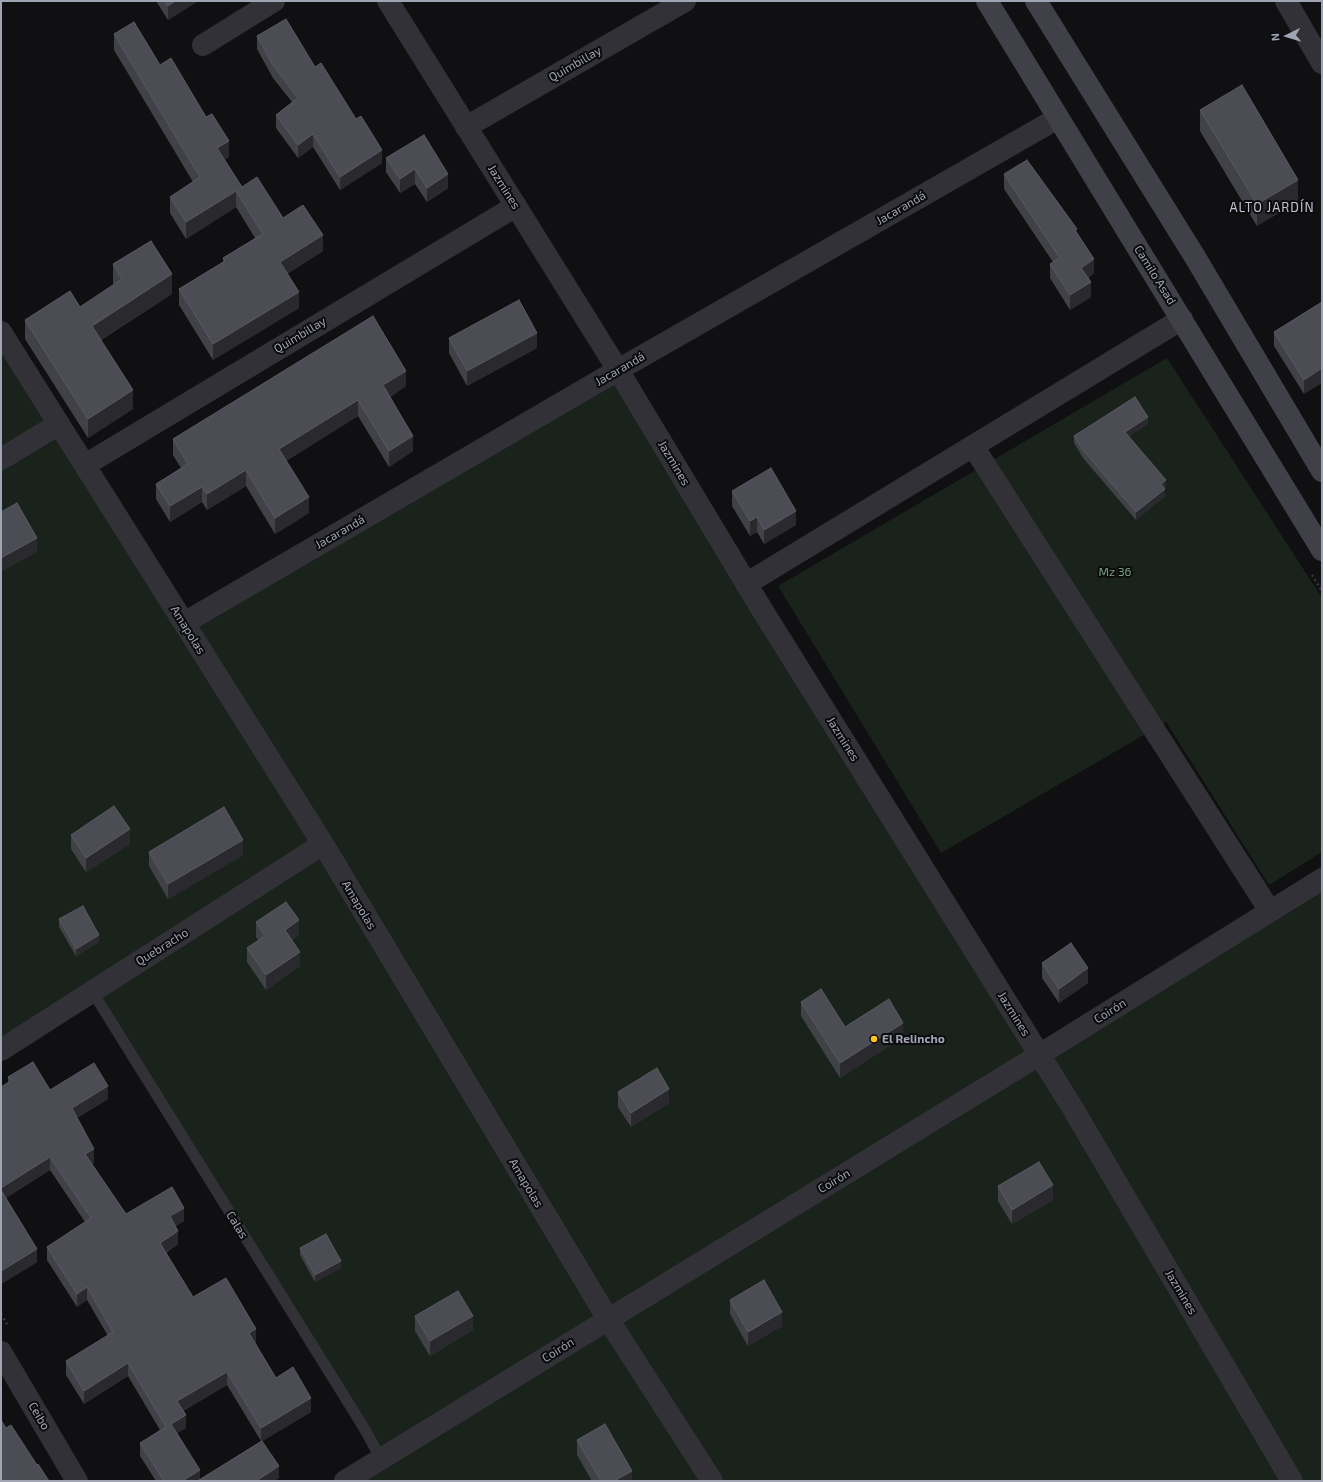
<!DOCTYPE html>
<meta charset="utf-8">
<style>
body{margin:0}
#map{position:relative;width:1323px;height:1482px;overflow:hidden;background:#101012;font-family:"Exo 2",sans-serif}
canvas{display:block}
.frame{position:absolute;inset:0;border:2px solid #a0a5b4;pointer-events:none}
.north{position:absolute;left:1267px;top:16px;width:40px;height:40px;-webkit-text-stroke:3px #0b0b0d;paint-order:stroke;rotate:265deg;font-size:11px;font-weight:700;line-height:16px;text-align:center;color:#a0a5b4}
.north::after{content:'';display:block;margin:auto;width:14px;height:18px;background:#a0a5b4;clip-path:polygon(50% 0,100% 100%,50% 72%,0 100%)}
</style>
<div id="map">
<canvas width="1323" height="1482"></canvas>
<div class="frame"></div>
<div class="north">N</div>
</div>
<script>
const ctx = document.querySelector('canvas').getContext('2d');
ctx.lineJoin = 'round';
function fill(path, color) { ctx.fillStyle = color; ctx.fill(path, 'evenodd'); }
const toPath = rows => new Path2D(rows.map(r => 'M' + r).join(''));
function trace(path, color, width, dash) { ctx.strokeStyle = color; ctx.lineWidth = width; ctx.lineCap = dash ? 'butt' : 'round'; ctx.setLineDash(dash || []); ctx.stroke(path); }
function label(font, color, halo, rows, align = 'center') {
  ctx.font = font + ' "Exo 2",sans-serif'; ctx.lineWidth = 4; ctx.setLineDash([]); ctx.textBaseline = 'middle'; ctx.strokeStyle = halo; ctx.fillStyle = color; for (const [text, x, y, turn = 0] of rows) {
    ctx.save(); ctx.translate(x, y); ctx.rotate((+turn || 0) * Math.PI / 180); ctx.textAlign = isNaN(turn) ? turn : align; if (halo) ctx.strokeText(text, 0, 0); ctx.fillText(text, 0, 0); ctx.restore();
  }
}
const green = toPath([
 [1,332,184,623,618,370,1039,1055,1322,879,1322,1481,345,1481,381,1459,92,991,1,1050],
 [1167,358,1322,598,1322,852,1269,885,1166,722,941,853,778,586]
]);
const path = toPath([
 [1312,575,1322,591],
 [1,1314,8,1326]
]);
const lane = toPath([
 [92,991,364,1428,381,1459]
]);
const street = toPath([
 [388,1,618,370,761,608,1072,1107,1292,1481],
 [1286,1,1322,63],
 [203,45,274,1],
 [466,127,685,1],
 [1,332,323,844,608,1319,712,1481],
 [973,446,1270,911],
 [1,459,59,424],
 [85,465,516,206],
 [746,584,1182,319],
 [184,623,618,370,1058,118],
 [1,1050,323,844],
 [1,1352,77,1481],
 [345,1481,1039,1055,1322,879]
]);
const secondary = toPath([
 [987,1,1322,550],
 [1036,1,1195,257,1322,471]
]);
const wall = toPath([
 [156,1,198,1,168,20],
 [114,34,160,65,229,157,224,160,242,187,283,218,323,251,287,274,299,308,213,360,179,305,179,289,223,262,223,258,255,238,236,207,186,239,170,213,170,197,193,182,114,50],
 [257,36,315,67,382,163,340,190,313,147,298,158,276,128,276,115,292,102,273,78,257,49],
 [1200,110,1298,201,1257,226,1200,131],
 [424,135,448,188,427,202,415,184,400,193,386,172,386,158],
 [1004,174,1077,232,1094,273,1088,278,1091,297,1070,310,1050,278,1050,264,1053,262,1004,189],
 [113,264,172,294,101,340,133,409,88,438,25,339,25,320,80,307,114,285,113,283],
 [1322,302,1304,394,1274,346,1274,332],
 [449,338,537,348,467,386,449,353],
 [406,386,390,397,413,451,389,467,358,416,286,461,309,513,275,534,246,486,207,510,202,502,170,522,156,499,156,484,181,468,173,455,173,439],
 [1148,424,1129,436,1166,487,1164,488,1165,496,1136,520,1083,458,1074,443,1074,436],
 [732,491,796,525,764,544,757,532,750,536,732,506],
 [71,835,130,844,86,872,71,849],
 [149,852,243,855,168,899,149,866],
 [59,919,99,942,76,956,59,927],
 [256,922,299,935,292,940,300,966,266,990,247,962,247,948,258,940,256,937],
 [1042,963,1088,983,1059,1003,1042,978],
 [801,1002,845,1027,903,1037,840,1078,801,1016],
 [8,1077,50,1090,108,1099,77,1118,94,1162,92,1164,126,1214,184,1221,176,1226,178,1244,166,1253,193,1297,256,1342,255,1343,276,1378,311,1412,262,1441,279,1478,274,1481,156,1481,140,1456,140,1443,160,1430,128,1376,84,1404,66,1375,66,1361,108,1336,87,1300,77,1307,47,1260,47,1247,85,1222,50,1170,6,1198,37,1262,1,1284,1,1087,8,1082],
 [227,1385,261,1441,200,1480,177,1433,186,1428,183,1411],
 [618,1092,669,1103,631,1127,618,1107],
 [998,1186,1053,1200,1012,1224,998,1201],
 [300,1248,341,1268,315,1282,300,1255],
 [730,1300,782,1326,748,1346,730,1314],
 [415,1316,473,1330,430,1356,415,1331],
 [577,1440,632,1481,592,1481,577,1455]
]);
const shadedWall = toPath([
 [175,1,198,1,168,20,168,6],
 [313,134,313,147,298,158,298,145],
 [229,141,229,157,217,164,217,148],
 [382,150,382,163,340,190,340,177],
 [415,169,415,184,400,193,400,179],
 [448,174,448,188,427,202,427,188],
 [1298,180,1298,201,1257,226,1257,204],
 [236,191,236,207,186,239,186,222],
 [323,235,323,251,280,278,280,262],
 [1094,259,1094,273,1081,282,1081,268],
 [172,274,172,294,92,345,92,326],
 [1091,282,1091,297,1070,310,1070,295],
 [299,292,299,308,213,360,213,344],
 [537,333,537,348,467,386,467,371],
 [1322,368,1322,383,1304,394,1304,380],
 [406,371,406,386,383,401,383,385],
 [133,390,133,409,88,438,88,419],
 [358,400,358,416,279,465,279,449],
 [1148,417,1148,424,1125,439,1125,432],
 [413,436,413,451,389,467,389,451],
 [246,470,246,486,207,510,207,494],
 [1166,480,1166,487,1161,491,1161,484],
 [202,487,202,502,170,522,170,506],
 [1165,489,1165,496,1136,520,1136,512],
 [309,497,309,513,275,534,275,518],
 [796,511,796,525,764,544,764,530],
 [757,517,757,532,750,536,750,521],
 [37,538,37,552,1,572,1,558],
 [130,829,130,844,86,872,86,858],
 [243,840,243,855,168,899,168,884],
 [299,920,299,935,285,944,285,930],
 [99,935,99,942,76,956,76,949],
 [300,952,300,966,266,990,266,975],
 [1088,968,1088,983,1059,1003,1059,989],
 [903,1023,903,1037,840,1078,840,1063],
 [108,1086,108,1099,72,1121,72,1108],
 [669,1089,669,1103,631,1127,631,1113],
 [94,1149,94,1162,85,1167,85,1154],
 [50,1157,50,1170,1,1201,1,1188],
 [1053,1185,1053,1200,1012,1224,1012,1210],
 [184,1208,184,1221,170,1230,170,1216],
 [178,1231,178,1244,160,1256,160,1243],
 [37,1249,37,1262,1,1284,1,1271],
 [341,1261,341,1268,315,1282,315,1275],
 [87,1287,87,1300,77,1307,77,1294],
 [782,1312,782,1326,748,1346,748,1332],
 [473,1316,473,1330,430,1356,430,1341],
 [256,1329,256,1342,249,1346,249,1333],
 [128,1363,128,1376,84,1404,84,1391],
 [227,1372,227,1385,177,1414,177,1401],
 [311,1398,311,1412,261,1442,261,1428],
 [186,1415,186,1428,171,1437,171,1424],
 [279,1466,279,1478,274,1481,256,1481],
 [200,1470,200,1481,199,1480,199,1481,182,1481],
 [632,1471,632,1481,614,1481]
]);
const building = toPath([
 [165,1,175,1,168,6,165,1],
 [286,19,315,67,321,63,356,119,361,116,382,150,340,177,313,134,298,145,276,115,298,98,273,65,257,36,286,19],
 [134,22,160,65,171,58,206,117,212,114,229,141,217,148,242,187,257,177,283,218,303,205,323,235,280,262,299,292,213,344,179,289,225,261,223,258,263,234,236,191,186,222,170,197,200,177,114,34,134,22],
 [1242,85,1298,180,1257,204,1200,110,1242,85],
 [424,135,448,174,427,188,415,169,400,179,386,158,424,135],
 [1027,160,1077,229,1075,230,1094,259,1081,268,1091,282,1070,295,1050,264,1060,258,1004,174,1027,160],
 [151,241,172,274,92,326,133,390,88,419,25,320,70,291,80,307,122,279,113,264,151,241],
 [519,300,537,333,467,371,449,338,519,300],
 [1322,302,1322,368,1304,380,1274,332,1322,302],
 [373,316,406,371,383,385,413,436,389,451,358,400,279,449,309,497,275,518,246,470,207,494,202,487,170,506,156,484,188,464,173,439,373,316],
 [1135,397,1148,417,1125,432,1166,480,1161,484,1165,489,1136,512,1083,450,1074,436,1135,397],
 [771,468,796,511,764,530,757,517,750,521,732,491,771,468],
 [17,503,37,538,1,558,1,512,17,503],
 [114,806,130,829,86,858,71,835,114,806],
 [224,807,243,840,168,884,149,852,224,807],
 [286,902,299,920,285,930,300,952,266,975,247,948,265,936,256,922,286,902],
 [83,906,99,935,76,949,59,919,83,906],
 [1071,943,1088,968,1059,989,1042,963,1071,943],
 [821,989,845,1027,889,999,903,1023,840,1063,801,1002,821,989],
 [33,1062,50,1090,94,1063,108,1086,72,1108,94,1149,85,1154,126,1214,172,1187,184,1208,170,1216,178,1231,160,1243,193,1297,226,1278,256,1329,249,1333,276,1378,293,1367,311,1398,261,1428,227,1372,177,1401,186,1415,171,1424,200,1470,182,1481,164,1481,140,1443,166,1427,128,1363,84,1391,66,1361,113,1332,87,1287,77,1294,47,1247,91,1218,50,1157,1,1188,1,1087,11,1081,8,1077,33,1062],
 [657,1068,669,1089,631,1113,618,1092,657,1068],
 [1039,1162,1053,1185,1012,1210,998,1186,1039,1162],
 [1,1190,37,1249,1,1271,1,1190],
 [326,1234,341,1261,315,1275,300,1248,326,1234],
 [764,1280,782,1312,748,1332,730,1300,764,1280],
 [458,1291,473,1316,430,1341,415,1316,458,1291],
 [1,1420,6,1428,11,1425,37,1465,38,1464,49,1481,1,1481,1,1420],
 [605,1424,632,1471,614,1481,601,1481,577,1440,605,1424],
 [262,1441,279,1466,256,1481,200,1481,199,1480,262,1441]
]);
const markers = [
 [874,1039,4,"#ffc41b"]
];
const streetNames = [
 ["Quimbillay",575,64,-30],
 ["Jazmines",504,187,58],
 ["Jacarandá",901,208,-30],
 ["Camilo Asad",1155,275,58],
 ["Quimbillay",300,335,-31],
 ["Jacarandá",620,369,-30],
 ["Jazmines",674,463,59],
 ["Jacarandá",340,532,-30],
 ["Amapolas",188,630,58],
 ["Jazmines",843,739,58],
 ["Amapolas",359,905,59],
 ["Quebracho",162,947,-32],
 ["Coirón",1110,1011,-32],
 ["Jazmines",1014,1014,58],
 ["Coirón",834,1181,-31],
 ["Amapolas",526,1183,59],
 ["Calas",237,1225,58],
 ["Jazmines",1181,1292,59],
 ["Coirón",558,1350,-32],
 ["Ceibo",39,1416,59]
];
const parkNames = [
 ["Mz 36",1115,572]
];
const poiNames = [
 ["El Relincho",882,1039]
];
const neighbourhoodNames = [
 ["ALTO JARDÍN",1272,208]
];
fill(green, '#1a221c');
trace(path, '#37383e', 2.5, [2, 3]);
trace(lane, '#313137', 11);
trace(street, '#313137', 22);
trace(secondary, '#3f4048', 22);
fill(wall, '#414148');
fill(shadedWall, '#29292e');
fill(building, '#4b4c54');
trace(building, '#595a63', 1);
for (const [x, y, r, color] of markers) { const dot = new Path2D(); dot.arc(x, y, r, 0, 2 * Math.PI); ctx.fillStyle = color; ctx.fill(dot); trace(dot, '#0b0b0d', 1.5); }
label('12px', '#a0a5b4', '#0b0b0d', streetNames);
label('12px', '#74a27b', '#0b0b0d', parkNames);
label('bold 12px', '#a0a5b4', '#0b0b0d', poiNames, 'left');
ctx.letterSpacing = '1px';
label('13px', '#c1c4d0', '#0b0b0d', neighbourhoodNames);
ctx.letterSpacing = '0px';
</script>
